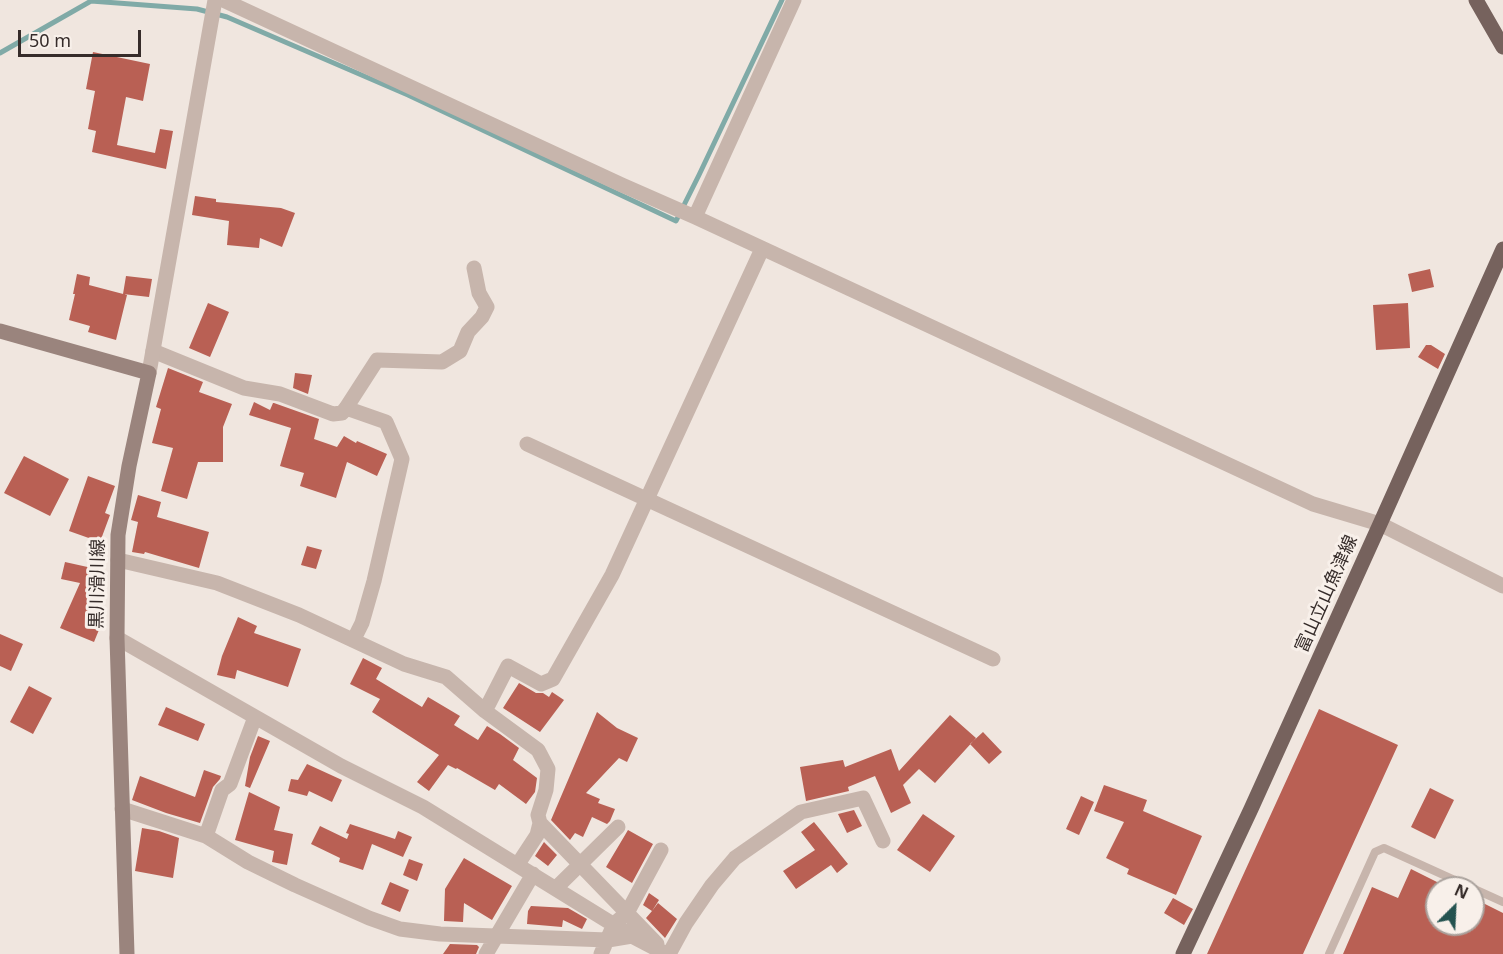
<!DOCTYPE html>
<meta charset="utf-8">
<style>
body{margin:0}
#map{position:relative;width:1503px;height:954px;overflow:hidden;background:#f0e6df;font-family:"Noto Sans",sans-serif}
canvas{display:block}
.north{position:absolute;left:1425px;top:876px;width:60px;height:60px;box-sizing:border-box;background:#f8f0ea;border:2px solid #aaa29d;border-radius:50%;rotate:24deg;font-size:16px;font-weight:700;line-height:24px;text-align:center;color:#362c2a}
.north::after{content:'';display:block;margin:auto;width:21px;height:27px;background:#245350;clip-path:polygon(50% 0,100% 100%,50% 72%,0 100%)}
.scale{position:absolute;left:18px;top:30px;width:123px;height:27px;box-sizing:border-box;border:3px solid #362c2a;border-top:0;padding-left:8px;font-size:18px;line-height:21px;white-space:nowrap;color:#362c2a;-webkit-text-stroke:4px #f8f0ea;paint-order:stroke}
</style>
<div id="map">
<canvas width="1503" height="954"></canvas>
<div class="north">N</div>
<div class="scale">50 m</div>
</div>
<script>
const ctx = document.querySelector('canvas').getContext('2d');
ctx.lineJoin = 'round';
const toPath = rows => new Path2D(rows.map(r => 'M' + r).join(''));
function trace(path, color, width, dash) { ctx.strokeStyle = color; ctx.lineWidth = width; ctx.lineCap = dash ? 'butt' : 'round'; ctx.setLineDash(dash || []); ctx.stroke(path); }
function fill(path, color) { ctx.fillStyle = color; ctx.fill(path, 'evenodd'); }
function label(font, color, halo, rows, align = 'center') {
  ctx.font = font + ' "Noto Sans","Noto Sans JP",sans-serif'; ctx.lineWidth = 6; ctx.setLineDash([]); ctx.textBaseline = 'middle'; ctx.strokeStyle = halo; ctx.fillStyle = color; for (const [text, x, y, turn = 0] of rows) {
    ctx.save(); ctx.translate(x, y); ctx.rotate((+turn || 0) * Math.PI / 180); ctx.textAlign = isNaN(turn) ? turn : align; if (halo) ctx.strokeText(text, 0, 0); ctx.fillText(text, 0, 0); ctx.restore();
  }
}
const stream = toPath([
 [0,53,91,1,197,9,227,17,408,95,676,221,699,175,782,0]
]);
const building = toPath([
 [93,52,150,64,143,101,126,97,117,145,155,153,160,129,173,131,166,169,92,152,96,131,88,129,95,91,86,89],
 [195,196,216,199,216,202,281,208,295,213,282,247,260,238,259,248,227,245,229,221,192,215],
 [1430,269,1434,287,1412,292,1408,274],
 [77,274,90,277,89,285,127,295,116,340,88,332,90,326,69,320,75,294,73,294],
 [126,276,152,279,149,297,123,294],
 [208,303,229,312,210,357,189,348],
 [1408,303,1410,348,1376,350,1373,305],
 [1426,345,1431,345,1445,354,1438,369,1418,357],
 [168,368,203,382,199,392,232,404,223,427,223,462,198,462,187,499,161,491,173,448,152,443,161,409,156,407],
 [295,373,312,375,308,394,293,388],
 [254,402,270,410,273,403,274,403,319,419,314,439,337,447,344,436,356,443,357,441,387,454,377,476,347,462,336,498,300,486,304,473,280,466,291,428,249,415],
 [24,456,69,479,50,516,4,493],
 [88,476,115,486,105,513,110,515,100,542,69,531],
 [138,495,161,502,157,517,209,532,199,568,145,552,144,554,132,552,138,522,131,520],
 [307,546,322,550,316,569,301,565],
 [65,562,101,570,97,587,105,589,99,618,103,620,94,642,60,628,80,583,61,579],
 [238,617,257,626,254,633,301,649,288,687,237,670,235,679,217,675,222,656],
 [0,634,23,644,11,671,0,666],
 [363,658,382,668,376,679,422,707,428,697,460,716,454,725,478,740,487,726,500,734,519,748,513,760,537,778,535,792,526,804,499,784,495,790,457,768,456,769,448,765,429,791,417,782,439,755,372,712,380,699,350,684],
 [519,683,536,693,543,693,549,697,552,692,564,700,540,732,503,708],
 [29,686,52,698,33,734,10,722],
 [166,707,205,724,198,741,158,725],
 [1319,709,1398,745,1303,954,1207,954],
 [597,712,617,728,638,738,627,762,619,758,586,793,600,799,598,803,615,809,610,821,607,824,592,817,583,837,575,833,570,840,551,820],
 [950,715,976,738,935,783,919,769,903,785,911,803,891,813,875,776,848,787,849,791,806,801,800,767,843,760,845,767,891,749,899,771],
 [983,732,1002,752,989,764,970,744],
 [258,736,270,741,250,788,245,786,250,757],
 [307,764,342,780,332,802,309,791,307,796,288,791,291,779,298,780],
 [204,770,221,776,220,779,213,787,200,823,166,813,132,800,140,776,195,797],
 [1104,785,1147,800,1143,811,1202,836,1176,895,1127,874,1129,869,1106,858,1124,822,1094,811],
 [1430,788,1454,800,1435,839,1411,827],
 [249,792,280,807,274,830,293,834,287,865,272,862,274,851,235,840],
 [1081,796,1094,802,1079,835,1066,829],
 [854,810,862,826,847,833,838,814],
 [923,814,955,836,930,872,897,850],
 [814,822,848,864,837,873,831,865,796,889,783,871,815,850,801,832],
 [350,824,395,839,398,831,412,837,403,857,372,844,363,870,339,862,340,858,311,844,320,826,347,839,349,834,346,833],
 [142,828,159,831,179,838,173,878,135,871],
 [628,830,653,844,632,883,606,867],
 [544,842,557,855,548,866,535,856],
 [464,858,512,886,492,920,464,903,463,922,444,921,445,889],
 [409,859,423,864,417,881,403,875],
 [1411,869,1437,882,1437,924,1473,924,1473,898,1503,913,1503,954,1343,954,1372,887,1398,898],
 [390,882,409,890,400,912,381,904],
 [649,893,659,900,652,911,658,903,677,919,665,938,646,918,652,911,643,905],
 [1173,898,1193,909,1184,925,1164,913],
 [531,906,568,908,587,919,582,929,563,920,562,927,527,924,528,911],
 [450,944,477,945,479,947,476,954,443,954]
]);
const service = toPath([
 [1329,954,1375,852,1384,848,1503,902]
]);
const minor = toPath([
 [223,0,622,185,695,217,1313,504,1380,524,1503,586],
 [695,217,794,0],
 [153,351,244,388,280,394,333,414,342,413,346,408,377,360,442,362,460,351,468,332,482,317,487,307,479,293,474,268],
 [346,408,386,422,402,459,374,581,362,623,354,639],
 [527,444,993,659],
 [118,560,217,583,299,615,404,664,446,677,485,711],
 [117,638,341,766,423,807,632,936,666,954],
 [255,717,230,784,222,790,206,836,248,862,295,885,369,918,400,929,440,934,608,940,632,936],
 [122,809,206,836],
 [540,823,657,944],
 [518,864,537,835,540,823,538,815,546,790,548,769,538,750,485,711,508,666,541,684,553,679,612,575,762,249],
 [556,888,618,827],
 [486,954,533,874],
 [601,954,614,924,627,913,661,850],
 [669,954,686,923,712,885,735,858,801,812,863,798,883,841]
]);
const tertiary = toPath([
 [149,373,215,0]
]);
const secondary = toPath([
 [0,331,149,373,129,466,118,535,117,638,127,954]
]);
const primary = toPath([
 [1476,0,1503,47],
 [1183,954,1251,809,1380,524,1503,249]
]);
const streetNames = [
 ["黒川滑川線",98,584,-89],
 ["富山立山魚津線",1327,594,-66]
];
trace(stream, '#80aaa7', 5);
fill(building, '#b96054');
trace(service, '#c7b5ac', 8);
trace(minor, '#c7b5ac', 15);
trace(tertiary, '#c7b5ac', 15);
trace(secondary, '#9a847d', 15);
trace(primary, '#76625d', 15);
label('18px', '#362c2a', '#f8f0ea', streetNames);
</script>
